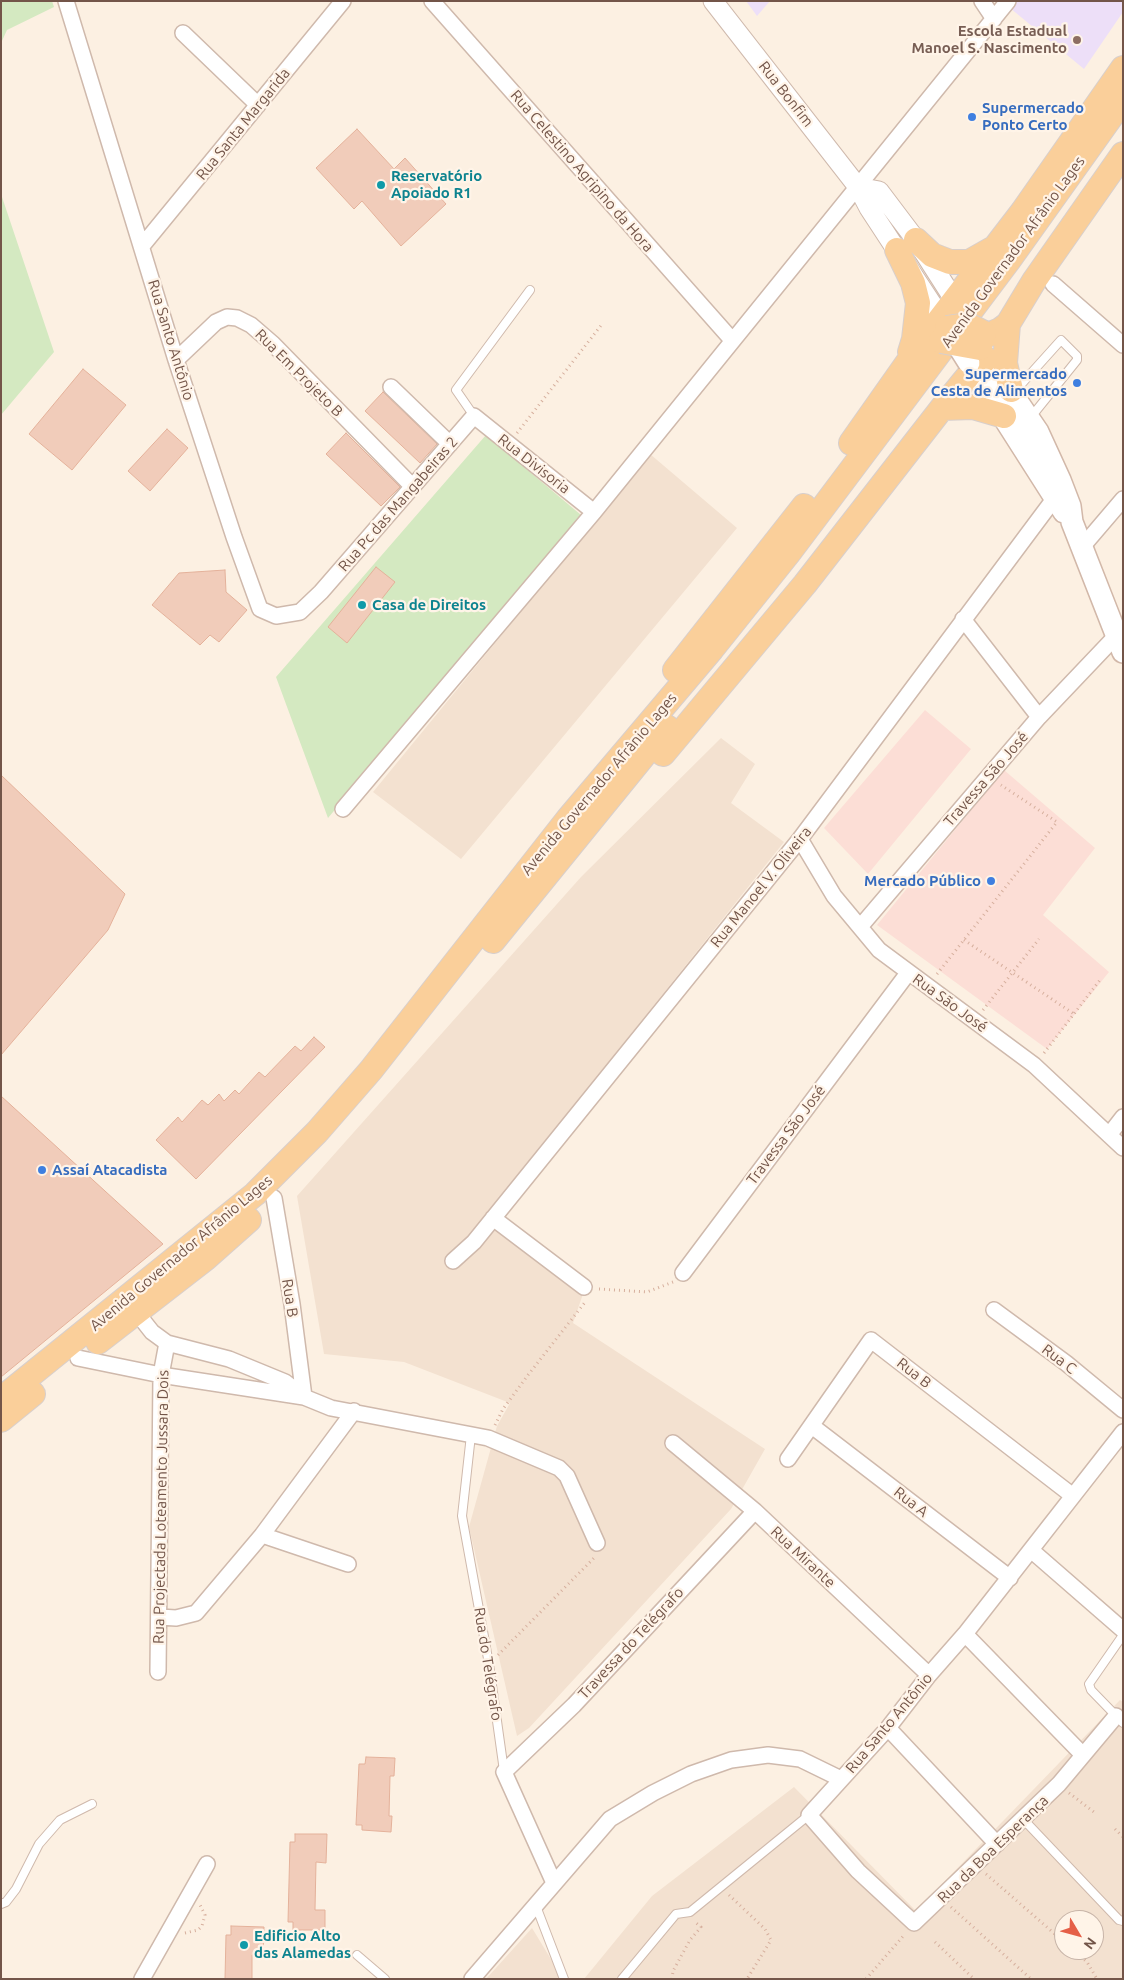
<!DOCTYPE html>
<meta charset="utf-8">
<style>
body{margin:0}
#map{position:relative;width:1124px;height:1980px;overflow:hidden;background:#fcf0e2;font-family:Ubuntu,sans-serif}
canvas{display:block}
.frame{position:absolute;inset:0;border:2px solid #735549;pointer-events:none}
.north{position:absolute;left:1054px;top:1910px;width:50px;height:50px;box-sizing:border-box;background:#fff4e8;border:1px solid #c7b4a8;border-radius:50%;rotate:127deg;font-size:14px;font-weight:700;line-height:20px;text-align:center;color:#735549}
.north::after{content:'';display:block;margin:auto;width:18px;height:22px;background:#e55f47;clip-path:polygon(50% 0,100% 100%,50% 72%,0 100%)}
</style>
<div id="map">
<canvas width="1124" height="1980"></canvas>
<div class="frame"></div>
<div class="north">N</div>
</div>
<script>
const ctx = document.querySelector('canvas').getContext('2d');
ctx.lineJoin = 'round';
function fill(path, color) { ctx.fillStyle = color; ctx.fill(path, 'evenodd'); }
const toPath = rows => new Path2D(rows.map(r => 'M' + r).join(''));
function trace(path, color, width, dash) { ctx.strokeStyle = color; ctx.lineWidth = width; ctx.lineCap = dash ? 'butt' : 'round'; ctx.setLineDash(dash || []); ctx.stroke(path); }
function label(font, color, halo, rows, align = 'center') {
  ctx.font = font + ' Ubuntu,sans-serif'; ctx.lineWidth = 4.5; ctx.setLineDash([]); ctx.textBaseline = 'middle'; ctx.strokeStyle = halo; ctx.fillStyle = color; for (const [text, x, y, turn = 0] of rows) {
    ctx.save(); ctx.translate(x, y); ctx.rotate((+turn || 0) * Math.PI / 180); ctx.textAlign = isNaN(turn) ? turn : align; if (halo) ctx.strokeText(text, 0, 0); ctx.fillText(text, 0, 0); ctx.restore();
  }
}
const residential = toPath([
 [650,454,737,528,461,859,373,792],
 [721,738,755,764,731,803,784,842,486,1216,583,1294,573,1323,765,1449,731,1509,529,1728,517,1736,469,1527,497,1426,510,1403,404,1362,324,1354,297,1196,581,877],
 [1120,1700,1123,1702,1123,1979,584,1979,652,1896,794,1787,916,1911],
 [1064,1920,1094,1920,1094,1950,1064,1950],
 [532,1928,563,1979,486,1979]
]);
const commercial = toPath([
 [925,710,971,749,868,874,824,828],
 [1004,770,1095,848,1043,915,1109,972,1047,1049,877,925]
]);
const education = toPath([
 [746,1,770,1,757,16],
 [1015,1,1123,1,1123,12,1084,69,1010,8]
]);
const green = toPath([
 [1,1,52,1,54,7,7,30,1,43],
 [1,194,54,352,1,415],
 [486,435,581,515,328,818,276,677]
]);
const building = toPath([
 [357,129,394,169,405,158,446,204,401,246,362,201,354,209,316,168,357,129],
 [83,369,126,405,72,470,29,434,83,369],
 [383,392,437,444,420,463,365,411,383,392],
 [167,429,188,448,150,491,128,471,167,429],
 [346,433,400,487,381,506,326,454,346,433],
 [376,567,395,582,347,643,328,627,376,567],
 [225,570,226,592,247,610,219,642,210,635,200,645,152,605,179,573,225,570],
 [1,775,125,894,108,930,1,1055,1,775],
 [314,1037,325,1047,196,1179,156,1140,178,1117,182,1122,202,1100,208,1105,219,1094,224,1101,235,1090,239,1094,259,1072,265,1077,295,1046,301,1051,314,1037],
 [1,1096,163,1244,1,1377,1,1096],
 [366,1757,395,1758,394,1776,390,1776,389,1816,392,1816,391,1832,362,1830,362,1825,356,1825,359,1764,365,1764,366,1757],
 [295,1834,327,1834,326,1863,316,1862,315,1910,325,1910,325,1930,293,1930,293,1922,288,1922,290,1842,295,1842,295,1834],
 [231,1926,264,1927,263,1955,252,1955,252,1979,225,1979,226,1935,231,1935,231,1926]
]);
const path = toPath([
 [517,433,603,323],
 [964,940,1074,1014],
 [937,974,1057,822,1001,785],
 [983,1010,1039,939],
 [1044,1053,1100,980],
 [599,1289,647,1292,673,1282],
 [495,1425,503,1409,528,1375,586,1301],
 [498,1655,594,1558],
 [1069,1793,1094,1812],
 [1115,1829,1123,1837],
 [986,1874,1064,1942],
 [729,1895,765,1929,771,1940,747,1979],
 [951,1907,1031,1979],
 [185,1933,198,1930,202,1926,205,1915,200,1905],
 [935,1942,974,1979],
 [1073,1950,1087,1962,1097,1979],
 [672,1979,673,1971,690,1940,701,1927,695,1922],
 [866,1979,905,1934]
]);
const service = toPath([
 [1016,390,1061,340,1077,356,1077,360,1031,417],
 [474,416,456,390,530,290],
 [471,1435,462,1516,489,1664,504,1771],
 [1123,1635,1089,1684,1091,1690,1123,1723],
 [1024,1820,1119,1920,1123,1921],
 [1,1904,6,1902,16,1889,39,1844,60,1820,92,1804],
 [536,1906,564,1979],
 [357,1955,385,1979],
 [622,1979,676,1914,690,1912,809,1815]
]);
const minor = toPath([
 [66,1,176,360,234,537,260,609,276,616,300,612,321,592,474,416,594,512],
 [432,1,732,340],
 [982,1,994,19],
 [183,33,258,105],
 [142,246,343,1],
 [1053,284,1123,345],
 [176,360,216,322,227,317,237,318,251,325,273,344,413,487],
 [391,387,450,444],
 [1083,546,1123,499],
 [963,619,1039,717],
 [343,809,594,512,1008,1],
 [800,839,834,896,879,950,1034,1065,1123,1148],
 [860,927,1039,717,1116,636],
 [1109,1135,1123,1117],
 [274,1198,292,1304,304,1397],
 [493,1218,584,1287],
 [453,1261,474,1242,800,839,1054,499],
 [683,1273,908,973],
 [994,1310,1066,1363,1123,1410],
 [137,1313,152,1332,167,1343,229,1359,285,1382,304,1397,331,1408,488,1438,559,1468,567,1476,597,1543],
 [78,1358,161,1375,304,1397],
 [812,1426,1010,1578],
 [673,1443,755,1511,929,1675],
 [788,1459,871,1340,1073,1496],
 [262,1535,348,1564],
 [1031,1550,1123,1630],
 [160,1617,176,1618,196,1613,262,1535,354,1411],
 [965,1634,1082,1754],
 [158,1672,161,1375,167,1343],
 [1116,1716,1059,1784,914,1923,858,1871,809,1815,888,1728,929,1675,965,1634,1123,1432],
 [888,1728,997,1844],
 [554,1883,504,1772,574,1705,755,1511],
 [142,1979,207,1864],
 [472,1979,610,1819,653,1793,691,1774,731,1760,768,1755,800,1759,841,1779]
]);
const tertiary = toPath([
 [713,1,858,187,869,208,941,318],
 [858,187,879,191,916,240,955,301]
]);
const secondary = toPath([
 [969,363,1064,512],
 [1000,376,1038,432,1060,480,1070,506,1072,522,1123,652]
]);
const primary = toPath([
 [916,240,932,255,950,262,969,262,992,249],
 [897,250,913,283,918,303,914,339,910,352],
 [1008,324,1005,363,1011,390],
 [984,333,990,334,1000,330,1008,324,1034,281,1123,154],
 [942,408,973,407,1004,416],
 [851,443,920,345,1023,211,1123,68],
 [675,670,804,506],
 [663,754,805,584,942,408,973,370,986,359],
 [493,941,667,727],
 [98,1342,205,1259,249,1220],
 [1,1399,255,1194,317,1132,371,1070,568,819,712,649,788,554,1009,260,1123,100],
 [1,1420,33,1394]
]);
const secondaryBridge = toPath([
 [950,333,969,363]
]);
const primaryBridge = toPath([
 [947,328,968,325,984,333],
 [941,341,980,348]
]);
const markers = [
 [1077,40,5,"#8d6e63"],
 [972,117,5,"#3f7fe0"],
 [381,185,5,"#0f9aa8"],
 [1077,383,5,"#3f7fe0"],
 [362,605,5,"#0f9aa8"],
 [991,881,5,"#3f7fe0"],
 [42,1170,5,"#3f7fe0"],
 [244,1945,5,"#0f9aa8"]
];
const educationNames = [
 ["Escola Estadual",1067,31],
 ["Manoel S. Nascimento",1067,48]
];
const streetNames = [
 ["Rua Bonfim",786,94,52],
 ["Rua Santa Margarida",243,124,-51],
 ["Rua Celestino Agripino da Hora",582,171,49],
 ["Avenida Governador Afrânio Lages",1013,252,-54],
 ["Rua Santo Antônio",171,340,73],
 ["Rua Em Projeto B",299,373,45],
 ["Rua Divisoria",534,464,38],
 ["Rua Pc das Mangabeiras 2",398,504,-49],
 ["Travessa São José",986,779,-49],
 ["Avenida Governador Afrânio Lages",599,784,-50],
 ["Rua Manoel V. Oliveira",761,887,-51],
 ["Rua São José",950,1003,36],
 ["Travessa São José",786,1135,-53],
 ["Avenida Governador Afrânio Lages",181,1253,-40],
 ["Rua B",290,1298,81],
 ["Rua C",1059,1359,37],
 ["Rua B",914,1373,38],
 ["Rua A",911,1502,38],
 ["Rua Projectada Loteamento Jussara Dois",161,1507,-89],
 ["Rua Mirante",803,1557,43],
 ["Travessa do Telégrafo",631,1643,-47],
 ["Rua do Telégrafo",488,1664,81],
 ["Rua Santo Antônio",889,1723,-50],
 ["Rua da Boa Esperança",993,1849,-44]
];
const shopNames = [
 ["Supermercado",982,108],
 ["Ponto Certo",982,125],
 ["Supermercado",1067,374,"right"],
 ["Cesta de Alimentos",1067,391,"right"],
 ["Mercado Público",981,881,"right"],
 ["Assaí Atacadista",52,1170]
];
const cultureNames = [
 ["Reservatório",391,176],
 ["Apoiado R1",391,193],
 ["Casa de Direitos",372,605],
 ["Edificio Alto",254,1936],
 ["das Alamedas",254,1953]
];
fill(residential, '#f3e1d0');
fill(commercial, '#fcded6');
fill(education, '#eddff8');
fill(green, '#d4e9c1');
fill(building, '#f1ccba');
trace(building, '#e4b19a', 1);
trace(service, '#cfb9ac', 10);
trace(minor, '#cfb9ac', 18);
trace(tertiary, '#cfb9ac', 21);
trace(secondary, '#d2b8a9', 24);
trace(primary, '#d8cfcc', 26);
trace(path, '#d6af9d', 3, [1, 4]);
trace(service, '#fff', 8);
trace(minor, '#fff', 15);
trace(tertiary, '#fff', 19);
trace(secondary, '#fff', 21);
trace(primary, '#facf9a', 24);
trace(secondaryBridge, '#d2b8a9', 24, []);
trace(primaryBridge, '#d8cfcc', 26, []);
trace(secondaryBridge, '#fff', 21);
trace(primaryBridge, '#facf9a', 24);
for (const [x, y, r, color] of markers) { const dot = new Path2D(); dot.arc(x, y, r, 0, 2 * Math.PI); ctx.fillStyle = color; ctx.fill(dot); trace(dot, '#fff4e8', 2); }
label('bold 15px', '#785e54', '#fff4e8', educationNames, 'right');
label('15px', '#735549', '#fff4e8', streetNames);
label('bold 15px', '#366cbe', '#fff4e8', shopNames, 'left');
label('bold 15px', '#0d838f', '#fff4e8', cultureNames, 'left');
</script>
